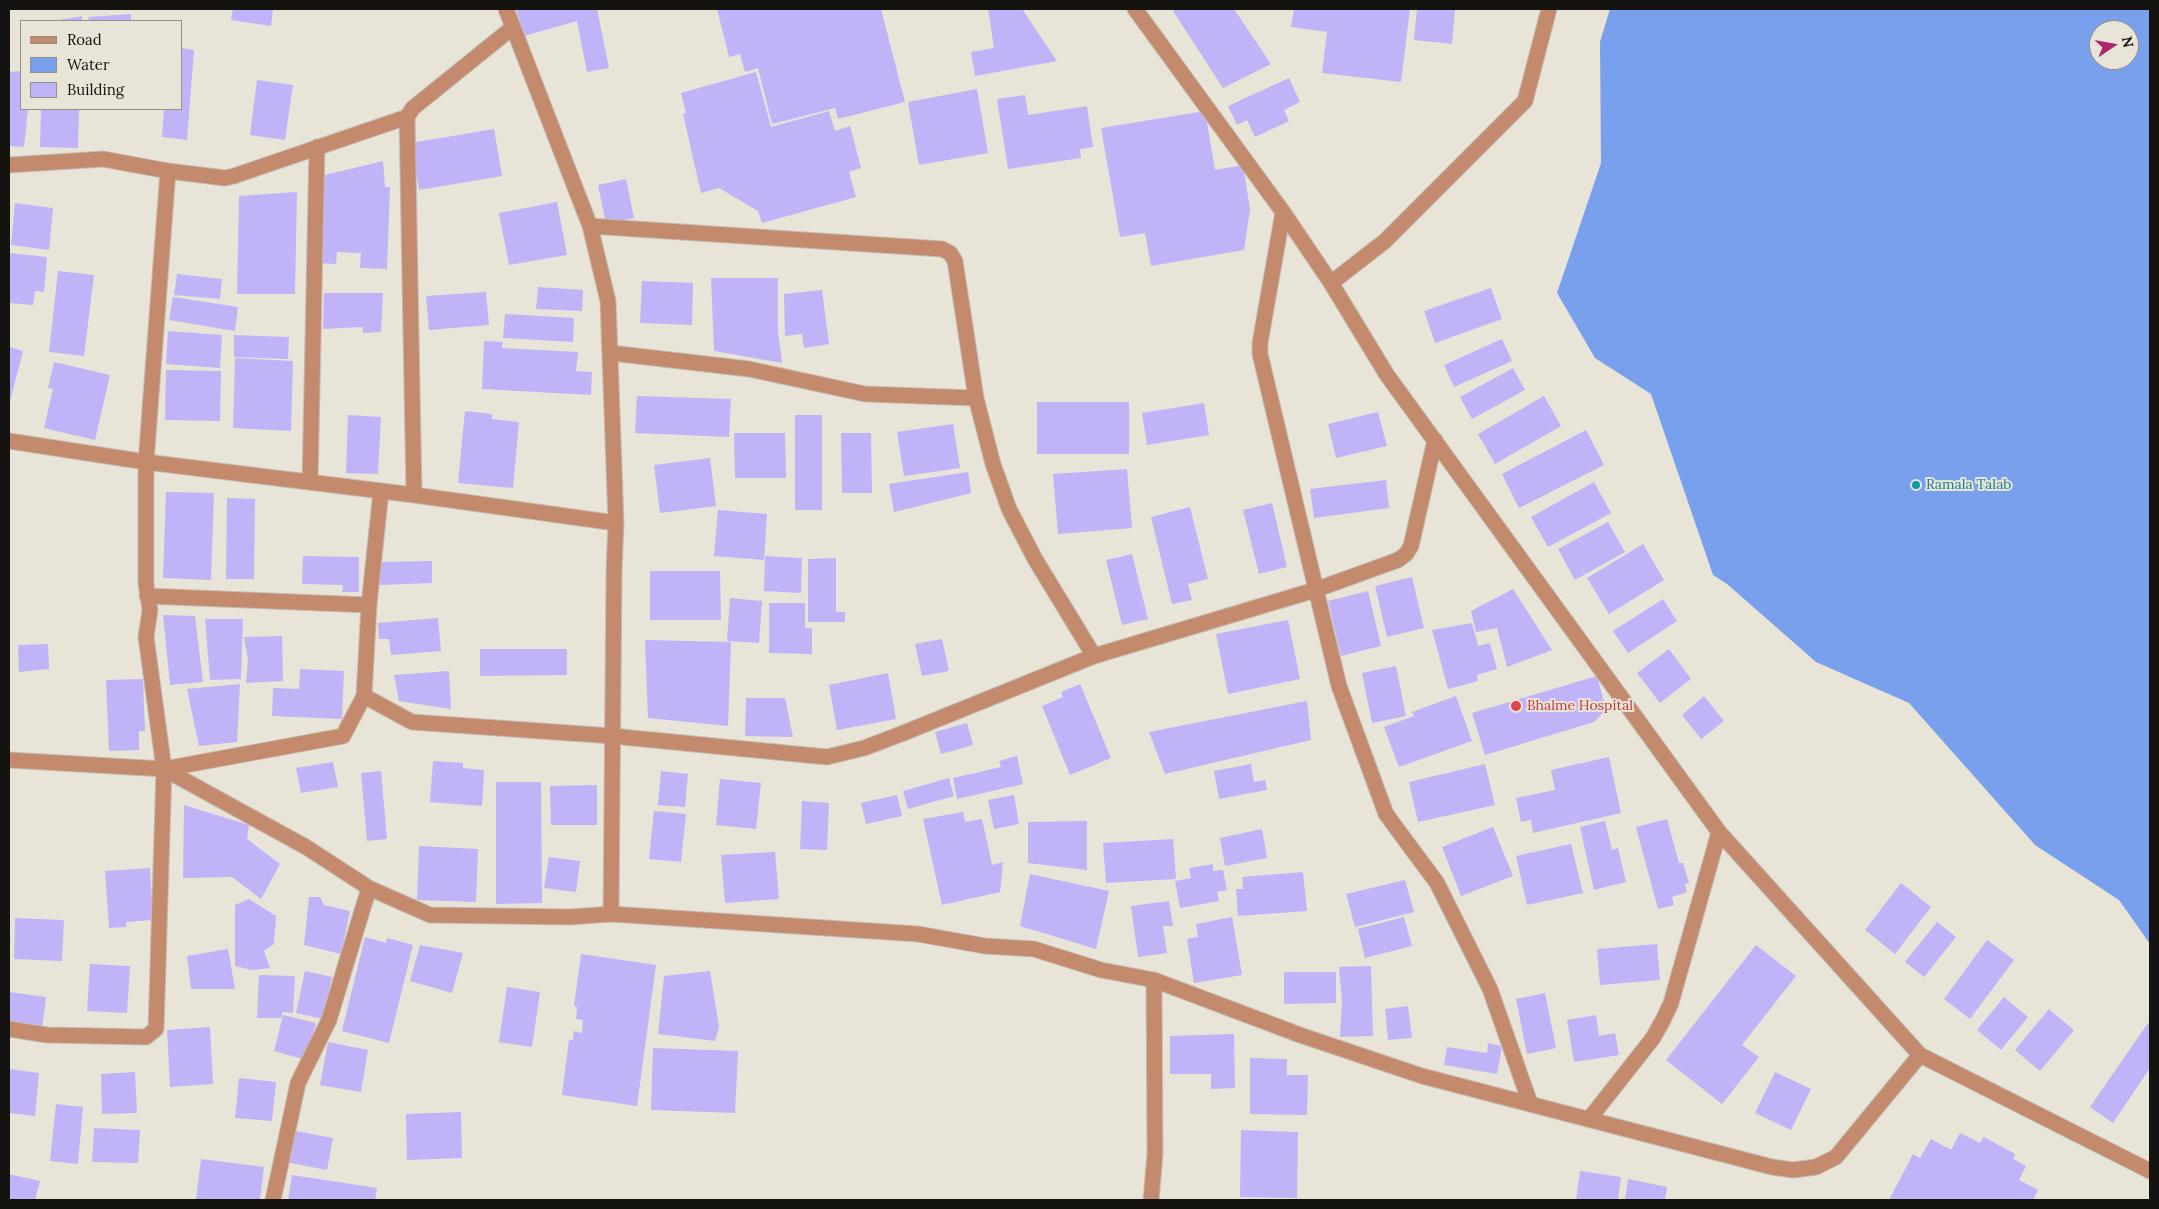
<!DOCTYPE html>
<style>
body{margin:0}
#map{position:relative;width:2159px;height:1209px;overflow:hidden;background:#e9e4d8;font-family:Lora,serif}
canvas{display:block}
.frame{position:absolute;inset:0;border:10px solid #14130f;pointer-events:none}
.legend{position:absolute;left:20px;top:20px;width:162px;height:90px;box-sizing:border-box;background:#e9e4d8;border:1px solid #949088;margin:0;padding:6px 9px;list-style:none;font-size:15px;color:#14130f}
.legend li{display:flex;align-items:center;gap:10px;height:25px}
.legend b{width:25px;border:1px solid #949088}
.north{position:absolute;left:2089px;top:20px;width:50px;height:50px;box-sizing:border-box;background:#e9e4d8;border:1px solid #949088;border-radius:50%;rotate:78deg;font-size:14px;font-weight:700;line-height:20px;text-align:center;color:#14130f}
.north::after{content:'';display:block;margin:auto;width:18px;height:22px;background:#ad276e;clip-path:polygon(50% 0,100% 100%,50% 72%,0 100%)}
</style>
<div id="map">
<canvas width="2159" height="1209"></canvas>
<div class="frame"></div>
<ul class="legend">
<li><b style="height:6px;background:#c38a6e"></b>Road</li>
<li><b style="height:14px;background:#79a0ec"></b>Water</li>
<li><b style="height:14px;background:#c1b3f7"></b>Building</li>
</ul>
<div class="north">N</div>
</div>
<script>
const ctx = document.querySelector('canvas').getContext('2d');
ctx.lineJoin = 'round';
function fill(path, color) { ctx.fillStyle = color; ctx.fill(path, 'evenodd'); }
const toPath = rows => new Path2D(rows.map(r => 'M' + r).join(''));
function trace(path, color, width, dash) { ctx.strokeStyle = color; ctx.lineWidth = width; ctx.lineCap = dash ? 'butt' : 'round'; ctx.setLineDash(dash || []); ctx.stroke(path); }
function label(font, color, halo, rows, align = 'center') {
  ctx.font = font + ' Lora,serif'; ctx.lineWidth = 4; ctx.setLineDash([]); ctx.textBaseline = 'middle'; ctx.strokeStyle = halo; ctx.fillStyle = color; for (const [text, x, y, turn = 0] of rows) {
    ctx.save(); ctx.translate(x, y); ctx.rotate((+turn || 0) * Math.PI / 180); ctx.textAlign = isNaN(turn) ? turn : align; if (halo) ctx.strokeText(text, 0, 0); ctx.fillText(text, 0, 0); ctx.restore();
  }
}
const water = toPath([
 [1610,9,2150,9,2150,944,2119,900,2035,845,1909,703,1816,662,1727,584,1713,575,1651,394,1595,358,1557,293,1601,163,1600,42],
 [2099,30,2129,30,2129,60,2099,60]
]);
const building = toPath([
 [233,9,273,9,271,26,231,20],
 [516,9,597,9,609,68,587,72,577,21,524,36],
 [717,9,881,9,905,102,838,119,835,108,772,124,758,68,745,72,740,54,729,57],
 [988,9,1022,9,1057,61,975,76,971,52,994,48],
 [1177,9,1234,9,1271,64,1223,88,1173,11],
 [1294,9,1410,9,1401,82,1322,73,1327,32,1291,27],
 [1417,9,1455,9,1452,44,1414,40],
 [131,14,131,21,88,21,89,17],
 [82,16,82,21,59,21,59,20],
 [181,48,194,50,187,140,162,137,164,109,181,109],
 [21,71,21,109,28,109,24,147,9,146,9,72],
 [756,72,771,127,829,111,835,131,850,126,861,168,849,172,856,197,762,223,758,211,719,188,701,193,683,114,686,113,681,93],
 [1289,78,1300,102,1284,110,1289,121,1255,137,1247,120,1237,125,1228,106],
 [257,80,293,85,285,140,250,135],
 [977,89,988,153,919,165,908,102],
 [1025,95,1028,115,1087,106,1093,147,1080,149,1081,158,1008,169,997,99],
 [41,109,79,109,78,148,40,147],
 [1205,111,1215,170,1243,165,1250,209,1244,250,1151,266,1145,233,1120,237,1101,128],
 [494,129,502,176,419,190,411,143],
 [383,161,385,187,390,187,387,269,360,268,361,253,337,252,336,264,317,263,321,176],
 [626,179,634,218,606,224,598,185],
 [297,192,295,294,237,294,239,196],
 [557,202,567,255,509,265,499,213],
 [15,203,53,208,49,250,11,245],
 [9,253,47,257,44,292,35,291,33,305,9,303],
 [58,271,94,275,84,356,49,352],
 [177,274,222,279,220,299,174,295],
 [711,278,778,278,778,331,782,363,714,351],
 [642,281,693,283,692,325,640,323],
 [538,287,583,290,582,311,536,309],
 [1491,288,1502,319,1435,343,1424,311],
 [822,290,829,344,804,348,802,334,785,336,784,294],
 [486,292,489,325,429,330,426,296],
 [324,293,383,293,381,332,363,333,363,327,323,329],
 [173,297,238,307,235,331,169,320],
 [505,314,574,318,573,342,503,338],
 [168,331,222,335,220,368,166,364],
 [234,335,289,337,288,359,234,357],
 [1502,339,1512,361,1454,387,1444,365],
 [484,341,503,342,502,348,578,352,576,371,592,372,591,395,482,389],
 [9,347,23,351,9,405],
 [235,358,293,361,291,431,233,428],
 [54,362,110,375,95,440,44,428,53,389,48,388],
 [1513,368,1525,390,1472,419,1460,397],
 [166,370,221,371,220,421,165,420],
 [637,396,731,399,729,437,635,433],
 [1544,396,1561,426,1495,464,1478,434],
 [1037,402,1129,402,1129,454,1037,454],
 [1204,403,1209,435,1147,445,1142,413],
 [465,411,492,414,492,419,519,422,513,488,458,483],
 [1378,412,1387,446,1336,458,1328,424],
 [348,415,381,417,378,474,346,473],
 [795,415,822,415,822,510,795,510],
 [953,424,960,468,904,476,897,432],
 [1586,430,1604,465,1519,508,1502,474],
 [734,433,785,433,786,478,735,478],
 [841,433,871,433,872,493,842,493],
 [710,458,716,506,660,513,654,465],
 [1127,469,1132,528,1058,534,1053,474],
 [968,472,971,493,894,512,889,484],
 [1386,480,1389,508,1314,518,1310,489],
 [1594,482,1611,513,1548,547,1531,517],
 [166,492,214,493,211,580,163,578],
 [227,498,255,499,254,579,226,579],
 [1272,503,1287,567,1259,574,1243,510],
 [1190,507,1208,579,1188,584,1192,600,1172,604,1151,517],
 [718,510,767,514,764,560,714,556],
 [1608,522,1625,552,1575,580,1558,549],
 [1643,544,1664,580,1609,614,1587,578],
 [1132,554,1148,619,1122,625,1106,560],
 [303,556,359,557,359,592,342,592,343,585,302,584],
 [765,556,802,558,801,593,764,591],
 [836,558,836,612,845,612,845,622,808,622,808,559],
 [432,561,432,583,380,585,380,562],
 [650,571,720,571,721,620,650,620],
 [1412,577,1424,628,1387,637,1375,586],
 [1513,589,1552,650,1507,667,1497,628,1476,632,1471,611],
 [1368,591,1381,646,1341,656,1328,601],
 [730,598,762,601,759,643,727,641],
 [1663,599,1677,621,1628,653,1613,631],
 [769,603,805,603,805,628,812,628,812,654,769,653],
 [163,615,195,616,203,682,170,685],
 [438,618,441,651,391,655,389,639,379,639,378,623],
 [205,619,243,619,241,679,210,680],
 [1288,620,1300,679,1228,694,1216,634],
 [1472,623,1478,646,1490,643,1497,669,1477,675,1478,681,1448,689,1432,630],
 [282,636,283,681,246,683,248,660,244,637],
 [942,639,949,671,922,676,915,644],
 [645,640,731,642,728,726,648,718],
 [48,644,49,669,19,672,18,645],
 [480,649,567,649,567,675,480,676],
 [1669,649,1691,679,1660,703,1637,673],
 [1396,666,1406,716,1372,723,1362,673],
 [300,669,344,671,342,719,272,716,273,688,299,689],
 [449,671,451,709,399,701,394,675],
 [888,673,896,719,837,730,829,685],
 [1597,676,1606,709,1594,722,1485,755,1472,713],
 [143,679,145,731,139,731,139,750,109,751,106,680],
 [240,684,237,742,199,746,187,689],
 [1080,684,1111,758,1070,775,1042,706,1063,697,1061,692],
 [1456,696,1472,741,1399,767,1384,727,1414,716,1412,712],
 [1704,696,1724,721,1701,739,1682,715],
 [746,698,785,698,793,737,745,736],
 [1307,701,1311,740,1165,774,1149,732],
 [967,723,973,745,941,754,935,732],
 [1017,756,1023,784,957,799,953,778,1001,767,999,761],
 [1609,757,1621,813,1533,833,1531,820,1521,822,1516,798,1555,790,1551,770],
 [433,761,463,763,463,768,484,770,482,806,430,802],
 [333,762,338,787,301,793,296,768],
 [1251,764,1254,782,1265,780,1267,790,1219,799,1214,771],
 [1485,764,1495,805,1418,822,1409,782],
 [381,771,387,839,367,841,361,773],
 [661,771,688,774,685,807,658,805],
 [949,778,954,796,908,809,903,791],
 [720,779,761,783,756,829,716,825],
 [496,782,541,782,542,903,496,904],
 [597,785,597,825,551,825,550,786],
 [897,795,902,816,866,824,861,803],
 [1014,795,1019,824,994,829,988,800],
 [802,801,829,803,827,850,800,849],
 [184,805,249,825,247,839,280,864,261,899,232,877,183,878],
 [654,811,686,814,681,862,649,859],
 [963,812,965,822,982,819,992,865,1003,862,1000,892,942,905,923,819],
 [1667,819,1679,863,1683,863,1689,883,1685,884,1687,892,1672,897,1674,905,1658,909,1636,827],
 [1087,821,1087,870,1028,863,1028,822],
 [1605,821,1612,850,1618,848,1626,882,1594,890,1580,827],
 [1493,827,1513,876,1461,896,1442,847],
 [1262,829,1267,858,1225,866,1220,838],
 [1173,839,1176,879,1106,883,1103,843],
 [1571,844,1583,893,1527,905,1516,856],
 [419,846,478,849,476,902,417,900],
 [775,852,779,899,725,903,721,855],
 [549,857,580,861,576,892,544,888],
 [1213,864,1213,871,1223,870,1227,890,1217,892,1219,901,1180,908,1175,881,1191,878,1189,868],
 [150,868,153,920,126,922,126,927,109,928,105,871],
 [1303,872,1307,911,1238,916,1236,889,1243,889,1242,877],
 [1030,874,1109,891,1096,949,1020,926],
 [1405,880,1414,912,1355,927,1346,894],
 [1901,883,1931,907,1895,954,1865,930],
 [309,897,320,897,324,905,350,911,341,954,304,945],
 [249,899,276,916,274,944,264,951,270,968,252,970,235,966,235,905],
 [1169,901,1173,926,1163,926,1167,953,1138,957,1131,906],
 [1232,917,1242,975,1194,983,1187,939,1198,937,1196,924],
 [1404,917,1412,946,1365,958,1358,929],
 [15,918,64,920,62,961,14,959],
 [1937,922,1956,937,1924,977,1905,962],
 [365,937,386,943,387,938,413,945,389,1043,342,1031],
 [1987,940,2014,960,1970,1019,1944,999],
 [1657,944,1660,980,1600,985,1597,949],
 [420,945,463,953,452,993,410,981],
 [1756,945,1796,976,1742,1045,1759,1057,1722,1104,1666,1060],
 [228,949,235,989,191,989,187,956],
 [581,954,656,965,637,1106,562,1095,569,1040,573,1040,574,1031,582,1033,583,1020,576,1019,577,1007,574,1006],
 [90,964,130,966,127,1013,87,1011],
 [1371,966,1373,1036,1340,1037,1342,1001,1339,967],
 [305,971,332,977,323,1019,296,1013],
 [710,971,719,1027,715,1041,658,1034,664,976],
 [1284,972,1336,972,1336,1003,1284,1004],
 [259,975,295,976,293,1013,282,1012,282,1018,257,1018],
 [507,987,540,992,532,1047,499,1042],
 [9,992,46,997,42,1028,9,1024],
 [1545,993,1556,1048,1527,1054,1516,999],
 [2004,997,2028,1017,2001,1050,1977,1030],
 [1408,1006,1412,1038,1388,1040,1385,1009],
 [2049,1009,2074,1030,2040,1071,2015,1050],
 [283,1015,316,1023,306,1060,274,1051],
 [1596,1015,1599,1036,1615,1033,1619,1055,1574,1062,1567,1020],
 [2148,1023,2150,1024,2150,1068,2113,1123,2090,1107],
 [210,1027,213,1084,170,1087,167,1030],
 [1234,1034,1235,1088,1211,1089,1211,1074,1170,1074,1170,1036],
 [328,1042,368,1050,361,1092,320,1085],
 [1488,1043,1502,1046,1497,1074,1444,1065,1447,1047,1487,1053],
 [653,1048,738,1051,735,1113,651,1110],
 [1250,1058,1287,1059,1287,1075,1308,1075,1307,1115,1250,1114],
 [9,1069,39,1073,35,1116,9,1113],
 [135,1072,137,1113,102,1114,101,1074],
 [1775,1072,1811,1089,1791,1130,1755,1113],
 [239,1078,276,1082,272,1121,235,1118],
 [56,1104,83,1107,78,1164,50,1161],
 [461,1112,462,1158,407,1160,406,1114],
 [94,1128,140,1130,138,1163,92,1162],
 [291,1130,333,1138,327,1170,285,1162],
 [1241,1130,1298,1132,1297,1198,1240,1197],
 [1960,1133,1980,1143,1984,1137,2015,1154,2013,1159,2026,1166,2019,1180,2038,1190,2033,1200,1889,1200,1913,1154,1920,1158,1931,1139,1951,1150],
 [201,1159,264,1167,260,1200,196,1200],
 [1580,1171,1621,1177,1618,1200,1576,1200],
 [9,1174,40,1181,35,1200,9,1200],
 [292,1175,377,1188,375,1200,288,1200],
 [1628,1179,1667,1187,1665,1200,1625,1200]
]);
const minor = toPath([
 [1135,9,1283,212,1331,283,1387,375,1719,832,1920,1055,2150,1171],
 [407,117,414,495],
 [9,165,103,159,168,171,225,178,234,176,407,117,413,108,512,28],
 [1283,212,1260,343,1260,354,1339,686,1386,814,1437,883,1490,989,1530,1103],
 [590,226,942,249,950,253,955,261,976,398,993,464,1009,509,1035,559,1094,656],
 [1331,283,1385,241,1525,101,1549,9],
 [611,353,749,369,865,394,976,398],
 [9,441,146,462,414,495,616,523],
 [310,482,317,147],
 [147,596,369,605],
 [364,696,369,605,381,491],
 [9,760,164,769,343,736,364,696,412,722,612,736,827,757,864,748,901,734,1094,656,1315,590,1398,560,1406,554,1411,546,1435,440],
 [164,769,306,847,369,888,430,915,570,917,611,914,614,571,616,523,608,301,590,226,506,9],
 [611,914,918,934,985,946,1034,949,1101,970,1154,980,1300,1035,1422,1076,1772,1167,1793,1170,1816,1167,1836,1157,1920,1055],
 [9,1029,47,1035,146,1037,156,1029,164,769,146,637,150,610,146,584,146,462,168,171],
 [1590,1118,1653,1038,1663,1020,1671,1003,1719,832],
 [273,1200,298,1083,329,1020,369,888],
 [1151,1200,1155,1154,1154,980]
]);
const markers = [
 [1916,485,5,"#0f9aa8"],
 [1516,706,6,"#e0444e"]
];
const cultureNames = [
 ["Ramala Talab",1926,485]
];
const healthNames = [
 ["Bhalme Hospital",1527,706]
];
fill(water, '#79a0ec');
fill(building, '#c1b3f7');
trace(minor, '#c3beb4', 17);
trace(minor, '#c38a6e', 15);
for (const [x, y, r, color] of markers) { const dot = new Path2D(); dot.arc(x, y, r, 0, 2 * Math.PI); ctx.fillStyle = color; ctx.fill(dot); trace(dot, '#e9e4d8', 2); }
label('14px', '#0d838f', '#e9e4d8', cultureNames, 'left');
label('14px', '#be3a42', '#e9e4d8', healthNames, 'left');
</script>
